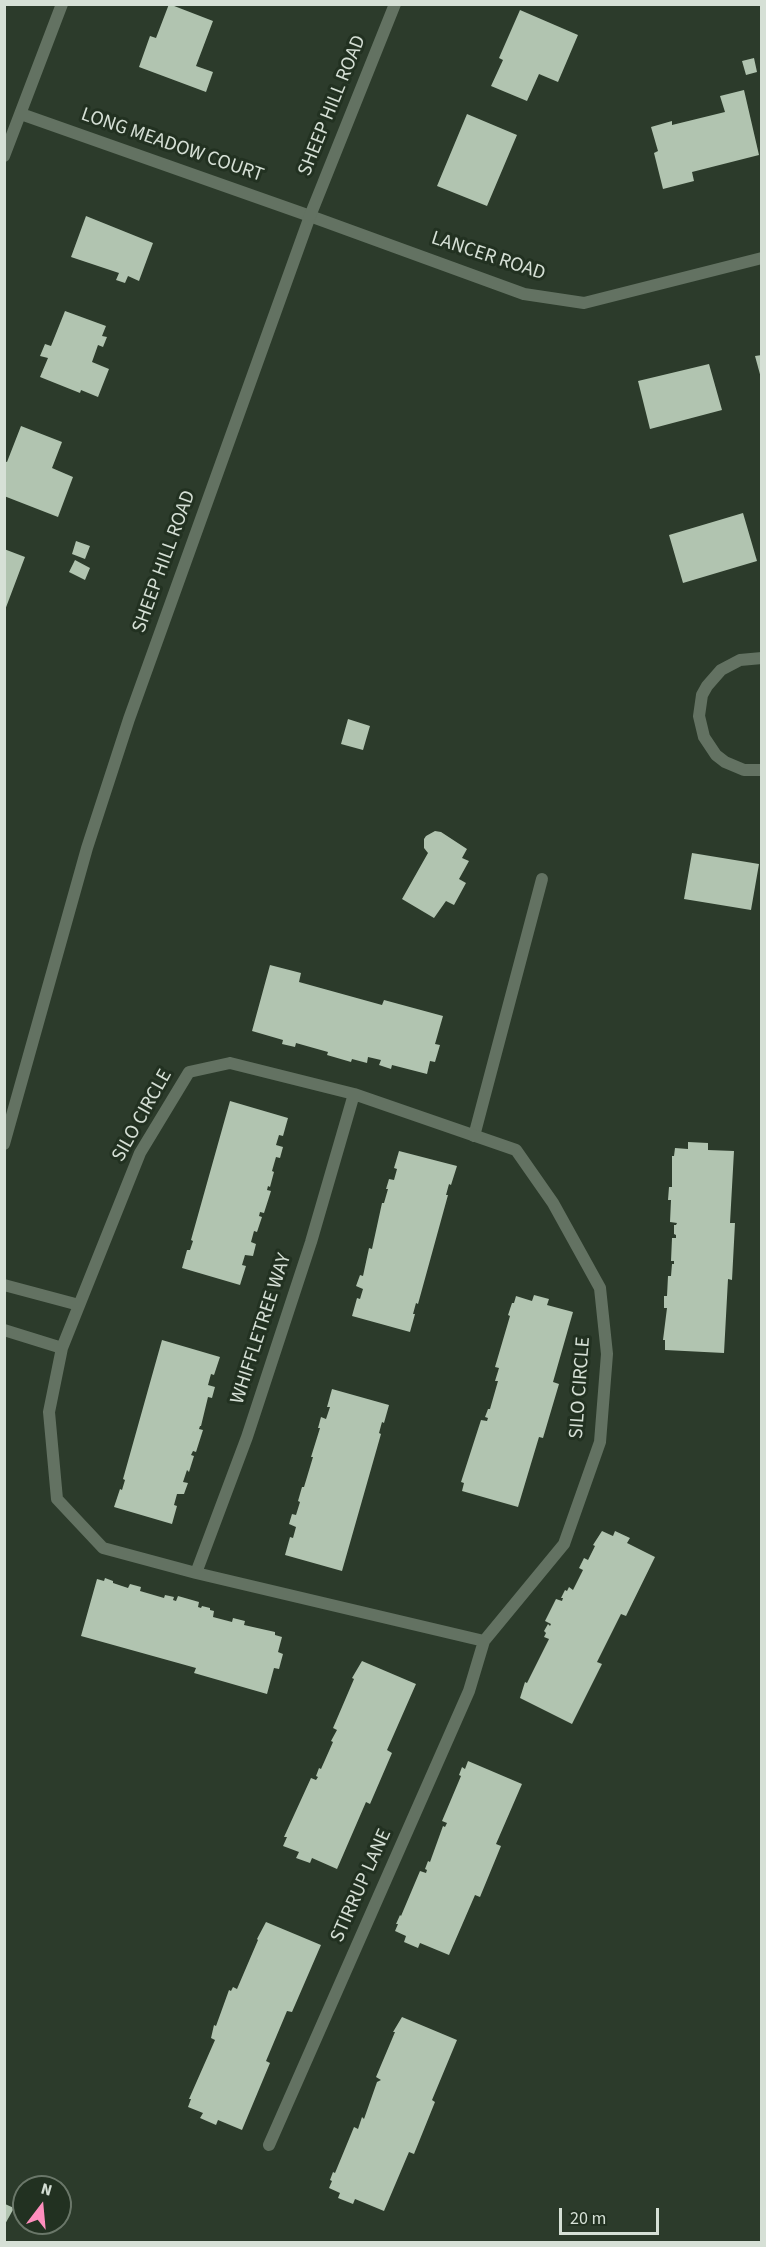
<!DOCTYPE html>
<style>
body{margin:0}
#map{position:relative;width:766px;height:2247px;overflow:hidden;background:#2c3b2b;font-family:"Source Sans 3",sans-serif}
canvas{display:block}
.frame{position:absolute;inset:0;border:6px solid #d6e0d6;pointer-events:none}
.north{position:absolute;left:12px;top:2175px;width:60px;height:60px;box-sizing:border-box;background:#223121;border:2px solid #6a7769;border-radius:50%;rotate:16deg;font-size:16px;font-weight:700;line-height:24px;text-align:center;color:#d6e0d6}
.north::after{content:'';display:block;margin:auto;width:21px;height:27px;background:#fe8ebd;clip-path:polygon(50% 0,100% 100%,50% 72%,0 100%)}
.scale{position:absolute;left:559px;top:2208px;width:100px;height:27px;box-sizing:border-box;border:3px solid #d6e0d6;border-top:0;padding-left:8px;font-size:18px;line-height:21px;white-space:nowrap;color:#d6e0d6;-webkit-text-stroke:4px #223121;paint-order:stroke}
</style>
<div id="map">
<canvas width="766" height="2247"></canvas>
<div class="frame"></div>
<div class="north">N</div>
<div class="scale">20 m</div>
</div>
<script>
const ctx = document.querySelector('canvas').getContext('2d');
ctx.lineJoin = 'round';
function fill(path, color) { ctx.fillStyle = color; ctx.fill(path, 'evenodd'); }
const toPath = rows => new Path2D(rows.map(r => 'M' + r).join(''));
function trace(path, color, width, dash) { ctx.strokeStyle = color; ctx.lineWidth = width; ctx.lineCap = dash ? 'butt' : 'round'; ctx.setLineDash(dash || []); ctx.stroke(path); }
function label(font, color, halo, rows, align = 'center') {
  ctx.font = font + ' "Source Sans 3",sans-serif'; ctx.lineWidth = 6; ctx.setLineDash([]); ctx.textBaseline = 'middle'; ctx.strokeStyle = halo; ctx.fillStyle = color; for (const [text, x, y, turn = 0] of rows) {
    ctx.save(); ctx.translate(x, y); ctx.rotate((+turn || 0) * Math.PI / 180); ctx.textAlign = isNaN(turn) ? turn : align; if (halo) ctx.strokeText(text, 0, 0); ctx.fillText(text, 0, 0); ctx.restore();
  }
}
const building = toPath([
 [169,4,213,21,196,66,213,72,206,92,139,67,150,36,156,38],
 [520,10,578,35,558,82,539,74,527,101,491,86,503,60,499,58],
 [754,58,757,72,746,75,742,61],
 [744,90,759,155,692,172,694,181,663,189,654,153,658,151,651,127,672,121,672,125,725,112,720,96],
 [467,114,517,135,487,206,437,186],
 [86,216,153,243,139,281,128,276,125,283,116,280,119,273,71,257],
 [65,311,106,326,102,336,107,337,103,347,98,345,92,362,109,369,98,397,81,390,80,393,40,377,48,358,40,356,45,344,51,346],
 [762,355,762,378,761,378,755,356],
 [709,364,722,410,650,429,638,381],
 [21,426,62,442,52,468,73,477,58,517,4,496,4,461,7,462],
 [743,513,757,561,683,583,669,535],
 [76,541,90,546,85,559,72,554],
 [4,549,25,557,5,610,4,610],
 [75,560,90,568,85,580,69,572],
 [348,719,370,726,363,750,341,744],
 [435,831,441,832,467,849,462,858,469,861,459,879,466,883,454,905,446,901,434,918,402,899,428,853,424,848,424,839,426,836],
 [692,853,759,864,751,910,684,899],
 [270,965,301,973,299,982,382,1005,384,1000,443,1016,435,1044,440,1045,435,1062,430,1061,427,1074,392,1065,391,1069,379,1065,381,1060,368,1057,367,1063,352,1059,351,1062,327,1055,328,1052,296,1043,295,1047,282,1044,283,1040,252,1031],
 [230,1101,288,1118,283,1136,279,1135,276,1145,283,1147,280,1158,276,1157,272,1171,274,1172,270,1187,268,1186,267,1190,271,1191,264,1213,260,1212,259,1216,262,1217,257,1232,254,1231,251,1242,256,1244,253,1256,245,1255,242,1265,246,1266,240,1285,182,1268,187,1250,190,1250,193,1241,191,1240],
 [688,1142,708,1143,708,1150,734,1151,730,1223,735,1223,732,1280,728,1279,724,1353,665,1350,665,1340,663,1340,667,1308,664,1308,664,1296,667,1296,668,1276,671,1276,672,1264,674,1264,674,1261,671,1261,672,1238,676,1238,676,1235,674,1234,674,1225,676,1225,677,1223,670,1222,671,1200,668,1200,669,1187,672,1187,672,1156,674,1156,675,1148,688,1149],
 [399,1151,457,1166,451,1185,449,1184,446,1195,448,1195,418,1304,416,1303,413,1314,415,1314,410,1332,352,1316,357,1298,360,1299,363,1289,356,1286,360,1275,363,1276,369,1248,372,1249,382,1203,384,1203,388,1189,386,1189,389,1179,394,1180,397,1169,394,1168],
 [534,1295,549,1299,547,1305,573,1312,553,1382,559,1384,543,1438,539,1437,518,1507,462,1491,464,1483,461,1482,481,1420,487,1421,488,1418,485,1417,488,1409,490,1409,498,1381,495,1381,499,1368,495,1367,510,1316,508,1315,512,1303,514,1303,516,1296,532,1301],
 [162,1340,220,1357,214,1375,211,1374,208,1385,215,1387,212,1398,208,1397,201,1426,200,1426,199,1429,203,1430,196,1452,193,1451,191,1455,194,1456,189,1472,187,1470,183,1482,188,1483,184,1494,177,1494,174,1505,177,1506,172,1524,114,1507,120,1489,122,1490,125,1480,123,1479],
 [332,1389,389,1405,384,1423,382,1422,379,1433,381,1434,342,1571,285,1555,290,1537,293,1538,296,1527,289,1524,292,1514,296,1515,300,1502,298,1501,302,1487,304,1487,313,1457,311,1457,320,1428,318,1428,321,1417,326,1419,330,1407,327,1407],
 [602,1531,613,1536,615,1531,630,1538,627,1543,655,1557,626,1616,621,1614,597,1662,602,1664,572,1724,520,1698,525,1682,527,1683,549,1639,544,1637,546,1633,544,1631,548,1624,550,1626,551,1624,545,1621,556,1599,562,1601,563,1598,561,1598,565,1590,567,1591,569,1587,573,1590,583,1570,579,1568,584,1558,588,1560,595,1546,593,1545],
 [105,1578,113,1581,113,1583,128,1588,130,1584,141,1587,140,1591,164,1598,165,1595,174,1597,173,1600,176,1601,178,1596,199,1602,198,1607,201,1608,202,1606,210,1608,210,1610,214,1611,213,1617,232,1622,233,1618,245,1621,244,1625,275,1632,275,1635,282,1637,278,1652,283,1654,279,1669,274,1668,267,1694,194,1673,196,1668,81,1636,97,1579,104,1581],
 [362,1661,416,1684,387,1750,392,1753,370,1804,366,1802,337,1869,312,1858,310,1863,296,1858,299,1852,283,1846,287,1837,284,1837,311,1778,316,1780,318,1777,316,1776,319,1768,321,1769,333,1742,331,1741,337,1730,333,1728,354,1679,352,1678],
 [468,1761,522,1784,496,1844,501,1846,480,1897,475,1895,449,1955,420,1943,418,1948,404,1942,406,1936,395,1931,398,1924,396,1924,400,1915,401,1916,420,1871,426,1873,427,1870,425,1869,428,1861,430,1862,443,1826,445,1827,447,1823,442,1821,461,1776,459,1775,462,1767,465,1769],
 [266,1922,321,1945,292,2012,287,2011,266,2061,270,2063,242,2130,218,2120,216,2125,200,2118,203,2113,188,2107,191,2099,189,2099,215,2040,211,2038,214,2025,216,2026,229,1990,231,1991,233,1987,237,1989,258,1940,257,1939],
 [402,2017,457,2040,432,2100,435,2102,414,2154,409,2152,384,2211,355,2199,353,2204,338,2198,340,2193,329,2188,332,2181,330,2180,333,2172,335,2173,354,2127,358,2129,362,2117,364,2119,377,2082,381,2080,376,2077,395,2032,393,2032],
 [5,2204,14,2208,4,2226,4,2205],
 [27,2223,47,2223,41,2232]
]);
const service = toPath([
 [474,1136,542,879]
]);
const minor = toPath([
 [21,114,310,216,524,294,584,303,762,258],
 [4,156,62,4],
 [762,658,740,660,721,670,707,686,702,695,699,716,704,737,716,755,725,762,744,770,762,770],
 [230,1063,354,1094,516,1150,553,1203,600,1288,607,1354,600,1442,564,1544,484,1641,196,1573,103,1548,57,1499,49,1412,62,1348,140,1153,189,1072,230,1063],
 [4,1285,79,1305],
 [4,1330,62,1348],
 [196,1573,247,1437,311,1242,354,1094],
 [269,2145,469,1691,484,1641]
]);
const tertiary = toPath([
 [4,1144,87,848,129,719,310,216,395,4]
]);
const streetNames = [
 ["SHEEP HILL ROAD",333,106,-68],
 ["LONG MEADOW COURT",172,146,19],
 ["LANCER ROAD",488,257,18],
 ["SHEEP HILL ROAD",165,562,-70],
 ["SILO CIRCLE",143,1116,-61],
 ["WHIFFLETREE WAY",262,1329,-72],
 ["SILO CIRCLE",581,1388,-86],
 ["STIRRUP LANE",362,1886,-66]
];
fill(building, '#b1c4b0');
trace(service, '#637262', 12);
trace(minor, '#637262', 12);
trace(tertiary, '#637262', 12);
label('20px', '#d6e0d6', '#223121', streetNames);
</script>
